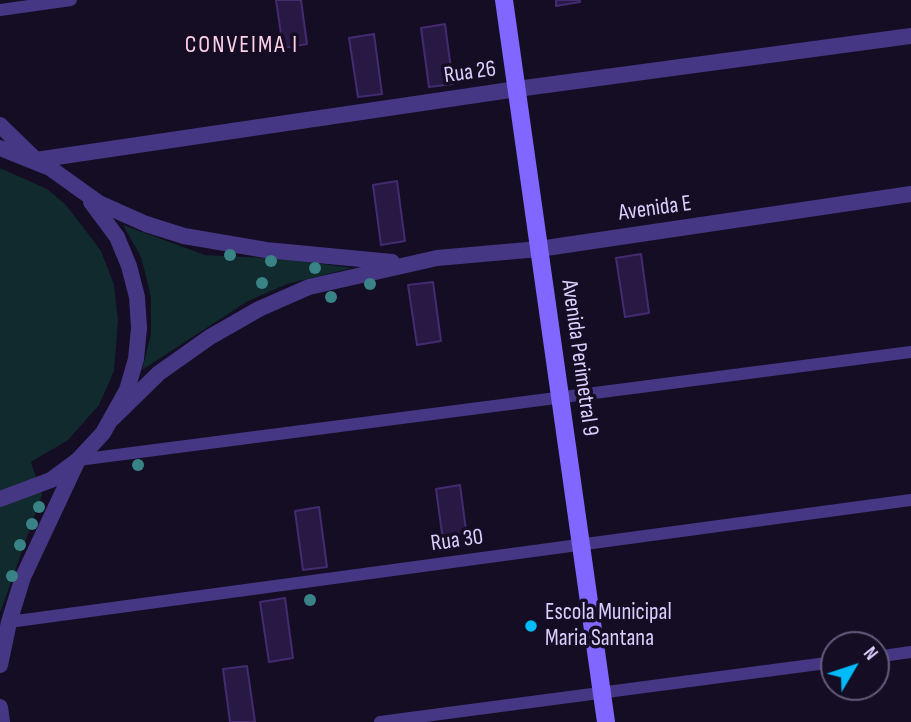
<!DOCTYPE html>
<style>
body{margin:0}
#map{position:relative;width:911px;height:722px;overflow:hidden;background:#140d23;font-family:"Sofia Sans Condensed",sans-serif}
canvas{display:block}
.north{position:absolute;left:820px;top:631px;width:70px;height:70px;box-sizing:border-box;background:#140d23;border:2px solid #645b7b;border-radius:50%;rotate:51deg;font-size:19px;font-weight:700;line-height:28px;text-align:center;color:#dccfff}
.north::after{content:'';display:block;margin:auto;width:24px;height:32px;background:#00bbfa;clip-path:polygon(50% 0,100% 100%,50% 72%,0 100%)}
</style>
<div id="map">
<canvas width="911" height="722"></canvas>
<div class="north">N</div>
</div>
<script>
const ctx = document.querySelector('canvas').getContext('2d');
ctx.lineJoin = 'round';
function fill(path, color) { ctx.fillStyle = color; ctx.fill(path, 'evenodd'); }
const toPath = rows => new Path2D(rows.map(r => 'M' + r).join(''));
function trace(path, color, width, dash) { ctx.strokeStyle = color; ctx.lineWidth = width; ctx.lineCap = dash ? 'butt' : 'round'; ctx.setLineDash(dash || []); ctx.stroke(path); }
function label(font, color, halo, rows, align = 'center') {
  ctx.font = font + ' "Sofia Sans Condensed",sans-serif'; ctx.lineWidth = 7; ctx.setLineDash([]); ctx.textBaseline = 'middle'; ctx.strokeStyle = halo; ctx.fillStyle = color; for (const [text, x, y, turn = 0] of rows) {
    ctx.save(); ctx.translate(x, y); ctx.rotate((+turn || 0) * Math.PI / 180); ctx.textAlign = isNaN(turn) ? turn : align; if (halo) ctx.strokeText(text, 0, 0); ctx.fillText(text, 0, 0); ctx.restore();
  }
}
const green = toPath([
 [0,168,47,189,65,204,83,227,101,251,114,285,118,320,114,371,99,405,68,440,31,462,42,495,0,613],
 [123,225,205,255,287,259,352,268,287,284,248,301,142,370,151,334,151,297,141,257]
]);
const building = toPath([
 [276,0,301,0,307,44,283,48,276,0],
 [556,0,580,0,580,2,556,6,556,0],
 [445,24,453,84,429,87,421,28,445,24],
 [374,34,382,94,358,97,349,38,374,34],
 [397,181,405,241,381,245,373,185,397,181],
 [641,254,649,313,625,317,616,258,641,254],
 [433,282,441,341,417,345,408,285,433,282],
 [460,485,468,545,444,548,436,489,460,485],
 [319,507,327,567,303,570,295,511,319,507],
 [285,598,293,658,269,662,260,602,285,598],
 [247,666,255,722,230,722,223,669,247,666]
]);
const minor = toPath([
 [0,10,71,0],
 [78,460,911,352],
 [9,622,911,500],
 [876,657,911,652],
 [380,722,834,662]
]);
const tertiary = toPath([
 [0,125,36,160,517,89,911,36],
 [0,148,50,168,99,203,146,224,184,236,266,250,392,262],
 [113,418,159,373,210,337,259,309,309,287,437,258,539,249,911,194],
 [0,499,51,480,78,460,103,433,127,390,136,359,139,328,137,297,129,266,117,237,91,202],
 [0,665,9,622,23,577,77,462],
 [0,707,2,722]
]);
const secondary = toPath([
 [504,0,606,722]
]);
const trees = [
 [230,255],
 [271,261],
 [315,268],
 [262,283],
 [370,284],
 [331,297],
 [138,465],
 [39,507],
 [32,524],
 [20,545],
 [12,576],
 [310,600]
];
const markers = [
 [531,626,7,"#00bbfa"]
];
const streetNames = [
 ["Rua 26",470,73,-8],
 ["Avenida E",655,209,-8],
 ["Avenida Perimetral 9",579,358,82],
 ["Rua 30",457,541,-8]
];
const poiNames = [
 ["Escola Municipal",545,613],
 ["Maria Santana",545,639]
];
const neighbourhoodNames = [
 ["CONVEIMA I",242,46]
];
fill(green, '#102a2d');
fill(building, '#281944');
trace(building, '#432a71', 2);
trace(minor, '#453783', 12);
trace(tertiary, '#453783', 16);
trace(secondary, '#8166ff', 18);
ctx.fillStyle = '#398285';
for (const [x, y] of trees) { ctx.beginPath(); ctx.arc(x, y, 6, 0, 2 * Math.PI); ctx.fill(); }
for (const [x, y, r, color] of markers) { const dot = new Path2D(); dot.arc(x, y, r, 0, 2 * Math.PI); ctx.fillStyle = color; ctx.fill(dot); trace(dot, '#140d23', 2.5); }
label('23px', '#dccfff', '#140d23', streetNames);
label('23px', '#dccfff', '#140d23', poiNames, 'left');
ctx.letterSpacing = '2px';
label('24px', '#ffd1e7', '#140d23', neighbourhoodNames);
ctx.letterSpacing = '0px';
</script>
